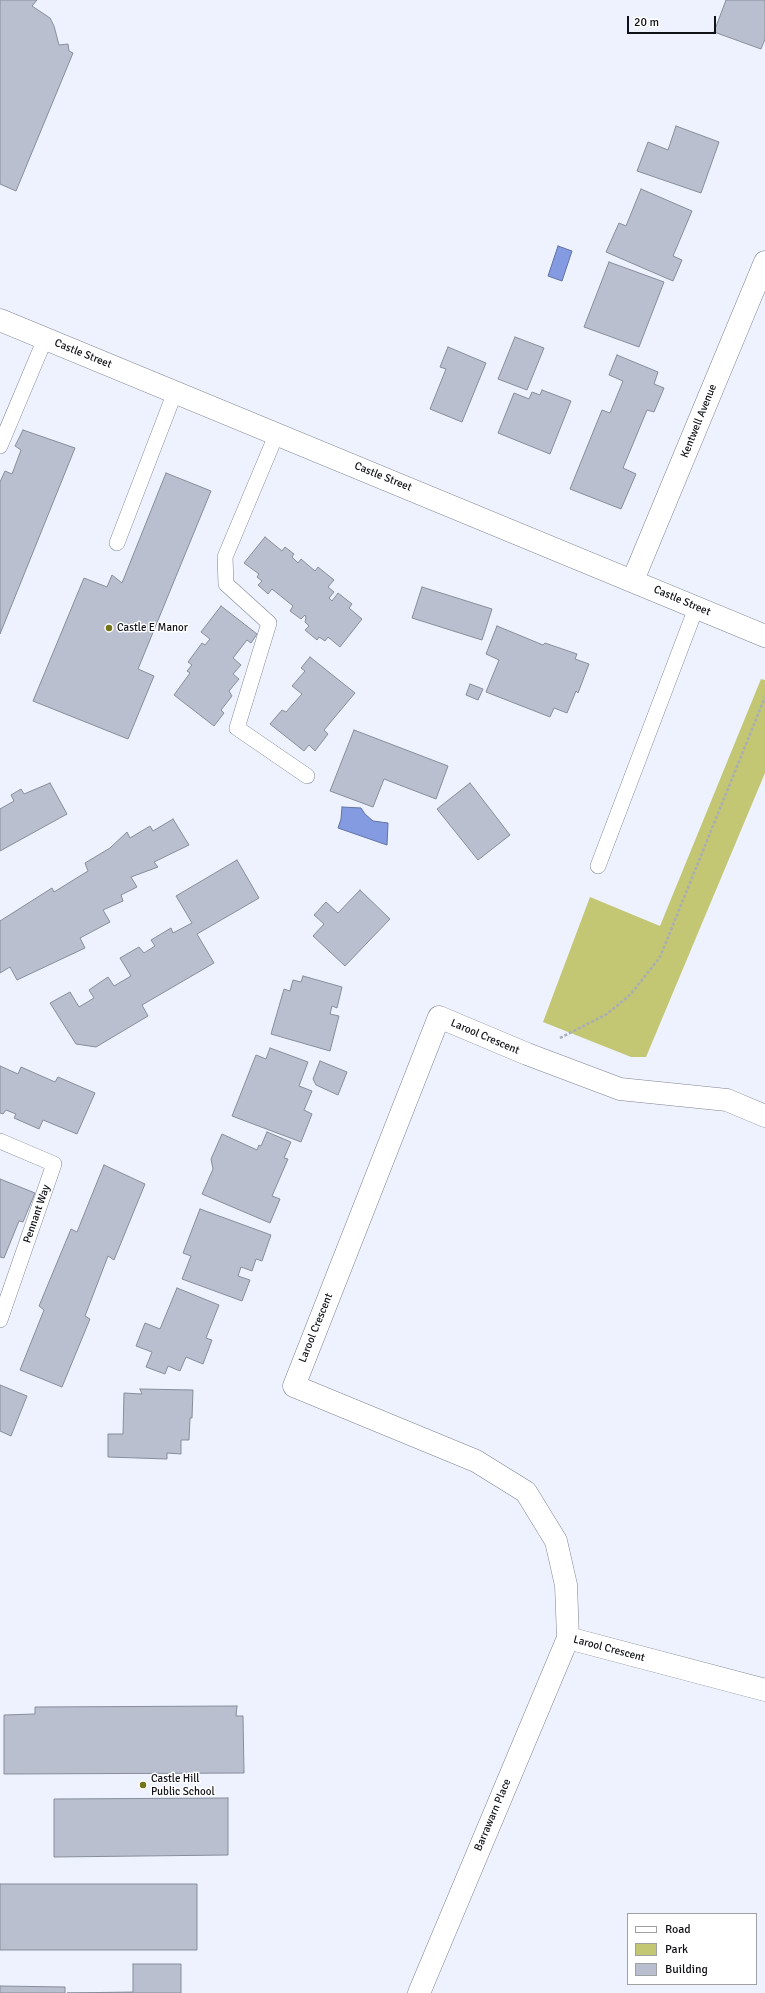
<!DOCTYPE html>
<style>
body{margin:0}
#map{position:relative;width:765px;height:1993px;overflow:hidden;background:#edf2fe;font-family:Signika,sans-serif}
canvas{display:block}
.legend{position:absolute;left:627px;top:1913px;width:130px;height:72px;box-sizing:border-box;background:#fff;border:1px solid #9fa0a2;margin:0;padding:5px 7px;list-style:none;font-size:12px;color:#0f1116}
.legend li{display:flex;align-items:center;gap:8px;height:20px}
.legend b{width:20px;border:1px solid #9fa0a2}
.scale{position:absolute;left:627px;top:16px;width:89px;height:18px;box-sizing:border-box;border:2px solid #0f1116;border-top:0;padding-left:5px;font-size:12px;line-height:14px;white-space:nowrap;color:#0f1116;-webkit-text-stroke:3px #fff;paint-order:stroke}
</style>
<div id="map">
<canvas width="765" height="1993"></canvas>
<ul class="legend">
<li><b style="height:5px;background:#fff"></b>Road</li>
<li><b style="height:11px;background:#c3c673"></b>Park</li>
<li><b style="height:11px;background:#b9bfce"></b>Building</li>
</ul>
<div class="scale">20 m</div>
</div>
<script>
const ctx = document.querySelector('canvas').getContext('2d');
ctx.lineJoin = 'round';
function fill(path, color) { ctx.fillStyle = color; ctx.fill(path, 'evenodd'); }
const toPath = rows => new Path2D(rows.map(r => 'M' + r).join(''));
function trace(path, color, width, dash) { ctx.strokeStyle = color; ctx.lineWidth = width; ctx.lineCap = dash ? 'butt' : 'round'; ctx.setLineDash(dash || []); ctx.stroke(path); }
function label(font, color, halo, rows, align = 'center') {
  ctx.font = font + ' Signika,sans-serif'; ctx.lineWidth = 3; ctx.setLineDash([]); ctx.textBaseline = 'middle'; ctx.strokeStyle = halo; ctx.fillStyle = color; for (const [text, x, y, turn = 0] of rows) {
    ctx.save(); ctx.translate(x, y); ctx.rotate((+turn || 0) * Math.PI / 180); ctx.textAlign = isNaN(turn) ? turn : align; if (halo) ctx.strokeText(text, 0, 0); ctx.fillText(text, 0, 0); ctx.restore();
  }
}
const green = toPath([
 [761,679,765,680,765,773,646,1057,631,1057,543,1022,590,897,660,926]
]);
const water = toPath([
 [558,246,572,251,562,281,548,276,558,246],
 [342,807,361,808,365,814,373,821,388,823,387,845,338,828,341,819,342,807]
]);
const building = toPath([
 [0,0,37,0,32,6,50,18,54,26,59,45,68,44,69,51,73,53,16,191,0,184,0,0],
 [726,0,765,0,765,39,761,49,714,32,726,0],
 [676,126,719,142,701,193,637,171,648,142,668,150,676,126],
 [641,189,692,211,673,256,682,260,673,281,606,252,619,223,626,226,641,189],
 [609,262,664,282,639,347,584,327,609,262],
 [515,337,544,348,527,390,498,379,515,337],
 [448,347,486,363,462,422,430,409,446,369,440,367,448,347],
 [617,355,658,372,654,384,664,388,654,412,647,410,623,468,636,474,621,509,570,489,602,410,610,413,623,381,609,375,617,355],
 [542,390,571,401,550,454,498,433,514,393,529,399,532,392,540,395,542,390],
 [23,430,75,448,0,634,0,482,5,471,12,474,21,450,15,446,23,430],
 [166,473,211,491,138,669,154,676,128,739,33,701,84,578,107,587,112,575,122,583,166,473],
 [265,537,282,551,285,547,294,554,292,557,298,563,301,559,315,571,318,567,334,580,328,587,334,592,329,598,332,601,338,593,352,604,349,608,362,619,340,647,328,637,325,641,319,637,317,640,305,630,309,626,305,622,306,618,305,615,301,619,290,611,293,606,272,589,268,594,258,585,262,581,257,577,259,574,244,563,265,537],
 [422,587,492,609,482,640,412,618,422,587],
 [221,606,257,634,251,643,247,640,233,658,241,665,233,674,239,679,229,691,232,696,221,710,224,713,214,726,174,695,190,673,187,671,192,665,188,662,202,643,205,645,210,639,201,632,221,606],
 [497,626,543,645,545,643,577,654,575,659,589,664,578,693,576,691,567,713,554,708,550,717,486,692,499,660,486,654,497,626],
 [310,657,355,693,324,730,328,734,315,751,309,745,304,751,270,724,282,710,286,712,302,694,292,686,305,671,301,668,310,657],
 [470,684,483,689,478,700,466,695,470,684],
 [354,730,448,766,436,799,384,779,373,807,330,791,354,730],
 [50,783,67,814,0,851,0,809,14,801,11,795,21,789,24,794,50,783],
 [470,783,510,835,478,860,437,809,470,783],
 [173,819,189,845,154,862,158,867,131,877,137,887,121,895,123,901,103,910,110,922,80,938,85,948,17,980,10,967,0,973,0,921,52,888,54,892,88,871,85,863,110,848,127,832,130,838,150,826,153,831,173,819],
 [237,860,259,898,197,934,214,963,142,1005,148,1016,96,1047,76,1044,50,1003,70,992,79,1007,94,998,89,990,108,977,114,986,131,976,120,958,139,947,144,953,155,946,151,940,171,928,173,933,192,923,176,896,237,860],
 [360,890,390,919,345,966,313,936,324,924,314,915,326,902,338,913,360,890],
 [303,976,342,987,337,1008,332,1006,330,1014,339,1016,330,1051,271,1034,284,989,290,991,293,980,301,982,303,976],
 [270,1048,308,1062,299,1086,312,1091,304,1110,312,1114,301,1142,232,1116,256,1055,266,1059,270,1048],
 [320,1061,347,1072,338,1095,316,1085,313,1079,320,1061],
 [0,1066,18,1074,21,1067,55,1082,58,1077,95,1093,77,1134,43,1120,39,1129,14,1118,16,1114,6,1110,3,1114,0,1113,0,1066],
 [267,1132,291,1142,284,1158,288,1159,272,1196,280,1199,270,1223,202,1194,213,1169,211,1159,222,1134,257,1150,259,1145,261,1146,267,1132],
 [104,1165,145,1184,114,1260,108,1256,85,1316,90,1319,62,1387,20,1370,44,1310,39,1306,71,1229,77,1232,104,1165],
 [0,1179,35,1193,23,1222,19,1221,4,1258,0,1257,0,1179],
 [200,1209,271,1235,262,1261,256,1259,252,1271,241,1267,238,1276,250,1280,242,1301,182,1279,191,1256,183,1253,200,1209],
 [177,1288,219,1305,206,1338,212,1340,203,1364,186,1357,180,1371,168,1366,165,1374,146,1367,152,1352,136,1346,145,1323,160,1329,177,1288],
 [0,1385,27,1396,11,1436,0,1431,0,1385],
 [140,1389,193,1390,192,1418,190,1418,189,1440,181,1440,181,1454,167,1453,167,1459,108,1457,108,1434,123,1434,124,1393,142,1394,140,1389],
 [237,1706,236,1716,243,1716,244,1773,4,1774,4,1715,35,1714,35,1707,237,1706],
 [228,1798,228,1855,54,1857,54,1799,228,1798],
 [0,1884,197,1884,197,1950,0,1950,0,1884],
 [133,1964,181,1964,181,1993,67,1993,133,1992,133,1964],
 [0,1986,65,1987,65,1993,0,1993,0,1986]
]);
const path = toPath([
 [560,1038,607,1014,631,994,660,957,765,697]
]);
const service = toPath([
 [277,433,225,557,226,584,269,623,237,728,307,776],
 [0,446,45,339],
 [117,543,175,392],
 [598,866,696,608],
 [0,1141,54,1164,0,1320]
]);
const minor = toPath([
 [633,580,765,262],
 [568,1638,765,1690],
 [419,1993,568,1638,566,1585,556,1541,526,1492,476,1461,294,1386,439,1017,527,1054,620,1089,727,1100,765,1116]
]);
const tertiary = toPath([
 [0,320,765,636]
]);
const markers = [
 [109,628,4,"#74741a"],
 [143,1785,4,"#74741a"]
];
const streetNames = [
 ["Castle Street",83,354,22],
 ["Kentwell Avenue",699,421,-68],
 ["Castle Street",383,477,22],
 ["Castle Street",682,601,23],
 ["Larool Crescent",485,1037,23],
 ["Pennant Way",37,1214,-71],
 ["Larool Crescent",316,1328,-68],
 ["Larool Crescent",609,1649,15],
 ["Barrawarn Place",493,1815,-67]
];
const poiNames = [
 ["Castle E Manor",117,628],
 ["Castle Hill",151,1779],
 ["Public School",151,1792]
];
fill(green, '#c3c673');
fill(water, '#849be1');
trace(water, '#6172a4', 1);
fill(building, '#b9bfce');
trace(building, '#878d9b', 1);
trace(service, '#7e8390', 16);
trace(minor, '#7e8390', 23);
trace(tertiary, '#7e8390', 23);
trace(path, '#a9adb6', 2.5, [3, 2]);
trace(service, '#fff', 15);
trace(minor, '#fff', 22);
trace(tertiary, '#fff', 22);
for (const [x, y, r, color] of markers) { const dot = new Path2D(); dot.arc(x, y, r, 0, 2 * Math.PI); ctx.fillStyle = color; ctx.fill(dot); trace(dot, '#fff', 1.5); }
label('11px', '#0f1116', '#fff', streetNames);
label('11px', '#0f1116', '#fff', poiNames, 'left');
</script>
